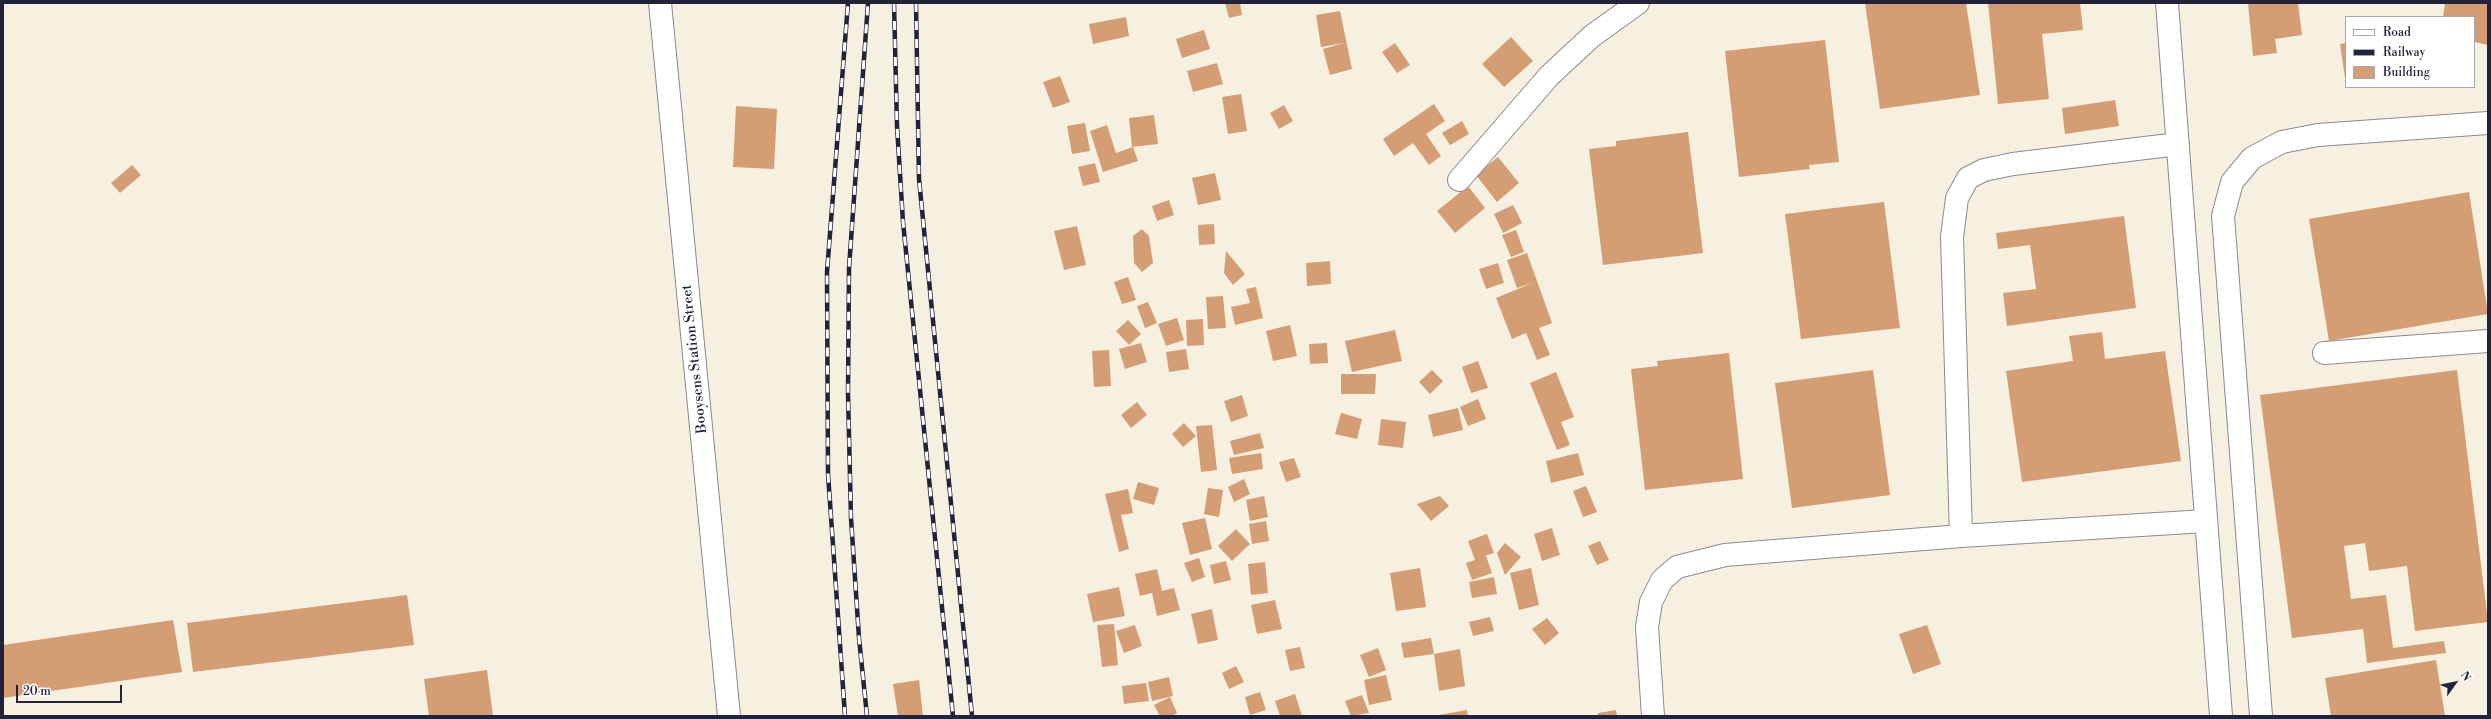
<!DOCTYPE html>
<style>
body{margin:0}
#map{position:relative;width:2491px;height:719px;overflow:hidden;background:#f6f0e0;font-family:"Libre Bodoni",serif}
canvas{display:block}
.frame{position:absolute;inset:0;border:4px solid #22223b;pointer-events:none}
.legend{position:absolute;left:2345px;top:16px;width:130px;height:72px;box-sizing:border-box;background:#fff;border:1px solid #a7a7b1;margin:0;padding:5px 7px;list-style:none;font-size:12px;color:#22223b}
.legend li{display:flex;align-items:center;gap:8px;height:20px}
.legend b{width:20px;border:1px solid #a7a7b1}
.north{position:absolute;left:2435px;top:663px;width:40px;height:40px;-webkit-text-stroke:3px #fff;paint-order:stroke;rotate:57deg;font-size:11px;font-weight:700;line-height:16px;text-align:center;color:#22223b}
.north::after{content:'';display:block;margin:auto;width:14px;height:18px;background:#22223b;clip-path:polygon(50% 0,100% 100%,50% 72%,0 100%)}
.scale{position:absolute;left:16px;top:685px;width:106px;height:18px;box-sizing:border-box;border:2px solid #22223b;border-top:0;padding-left:5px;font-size:12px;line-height:14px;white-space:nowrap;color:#22223b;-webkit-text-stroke:3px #fff;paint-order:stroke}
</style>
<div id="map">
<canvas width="2491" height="719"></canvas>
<div class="frame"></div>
<ul class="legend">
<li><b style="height:5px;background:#fff"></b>Road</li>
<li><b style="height:5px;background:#22223b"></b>Railway</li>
<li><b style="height:11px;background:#d49d73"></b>Building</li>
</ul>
<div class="north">N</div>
<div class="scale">20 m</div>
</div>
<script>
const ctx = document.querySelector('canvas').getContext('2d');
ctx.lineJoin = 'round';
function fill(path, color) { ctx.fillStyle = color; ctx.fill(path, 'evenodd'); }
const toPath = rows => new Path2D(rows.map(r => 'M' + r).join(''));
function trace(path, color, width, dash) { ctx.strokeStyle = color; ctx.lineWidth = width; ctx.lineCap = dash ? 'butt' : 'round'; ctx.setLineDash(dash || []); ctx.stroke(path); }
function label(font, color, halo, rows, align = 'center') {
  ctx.font = font + ' "Libre Bodoni",serif'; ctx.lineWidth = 3; ctx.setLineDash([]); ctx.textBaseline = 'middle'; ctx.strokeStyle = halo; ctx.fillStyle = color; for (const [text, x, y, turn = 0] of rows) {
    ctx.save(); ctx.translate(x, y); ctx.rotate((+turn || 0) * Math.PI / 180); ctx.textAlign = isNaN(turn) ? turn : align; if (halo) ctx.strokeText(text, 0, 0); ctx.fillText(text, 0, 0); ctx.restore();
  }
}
const building = toPath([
 [1225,3,1240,3,1242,15,1229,18],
 [1865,3,1966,3,1980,95,1880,109],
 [1988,3,2080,3,2083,30,2042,34,2049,99,1998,104],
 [2248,3,2298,3,2302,35,2275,39,2277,53,2253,56],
 [2445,3,2488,3,2488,45,2474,42,2474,17,2443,17],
 [1340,11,1352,69,1330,75,1323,49,1344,43,1321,47,1316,15],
 [1126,17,1129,36,1093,44,1089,24],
 [1204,30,1210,49,1182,58,1176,39],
 [1511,37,1533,61,1504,87,1482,64],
 [1825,40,1839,162,1809,165,1810,169,1739,177,1725,51],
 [1395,43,1410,65,1397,73,1382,52],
 [2346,43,2346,78,2345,78,2340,44],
 [1217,63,1223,84,1193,92,1187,71],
 [1060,76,1070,102,1053,108,1043,82],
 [1241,94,1247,131,1228,134,1222,97],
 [2115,100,2119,126,2065,134,2062,108],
 [1434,104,1445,121,1426,134,1441,156,1429,165,1413,143,1394,156,1383,139],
 [1284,105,1293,121,1279,129,1270,113],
 [736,106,777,109,774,169,733,167],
 [1154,115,1158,144,1132,147,1129,118],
 [1462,121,1469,134,1450,145,1442,133],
 [1085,123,1090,151,1072,154,1067,126],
 [1107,125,1116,153,1133,147,1138,161,1103,172,1090,131],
 [1688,132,1703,253,1603,265,1589,149,1616,146,1616,141],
 [1498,157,1519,183,1497,202,1476,175],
 [1095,163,1100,182,1083,186,1078,167],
 [132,165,141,175,120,193,111,183],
 [1215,173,1221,200,1198,205,1192,178],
 [1468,186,1485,208,1455,233,1437,211],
 [2469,192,2488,314,2329,341,2309,219],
 [1169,200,1174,215,1157,221,1152,206],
 [1884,202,1900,328,1801,339,1785,214],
 [1513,205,1522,223,1503,233,1494,214],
 [2124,216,2136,308,2007,326,2003,293,2036,289,2030,245,1998,249,1996,233],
 [1214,224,1215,244,1199,245,1198,225],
 [1077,226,1086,265,1064,270,1054,231],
 [1142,229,1149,236,1153,263,1142,272,1134,263,1133,236],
 [1516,230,1524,252,1511,257,1502,235],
 [1226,251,1245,274,1233,285,1224,273],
 [1527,253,1552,323,1539,328,1550,355,1537,360,1526,333,1512,339,1496,298,1532,283,1517,288,1507,260],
 [1330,261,1331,284,1307,286,1306,263],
 [1498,263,1504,283,1486,289,1479,269],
 [1128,277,1136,300,1122,304,1114,282],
 [1256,287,1263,318,1235,325,1231,307,1250,303,1246,289],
 [1223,296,1226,328,1208,329,1206,297],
 [1148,302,1157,323,1145,328,1137,306],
 [1177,318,1184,340,1166,346,1158,324],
 [1203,319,1204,345,1187,346,1186,320],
 [1128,320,1141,334,1129,345,1116,331],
 [1290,325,1297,356,1273,361,1266,331],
 [1395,330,1402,361,1352,372,1345,341],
 [2102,332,2105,359,2165,351,2181,461,2022,482,2006,371,2073,361,2069,336],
 [1141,343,1147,362,1125,369,1119,349],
 [1327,343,1328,363,1310,364,1309,344],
 [1186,349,1189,369,1169,372,1166,352],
 [1109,350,1111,386,1094,387,1092,351],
 [1729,353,1743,479,1645,490,1631,369,1658,366,1657,361],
 [1478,361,1488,388,1471,393,1462,367],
 [1432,370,1443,381,1430,394,1419,382],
 [1873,370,1890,495,1792,508,1775,383],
 [2457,370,2488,622,2415,631,2407,566,2369,571,2365,543,2344,546,2351,599,2386,595,2393,648,2444,641,2446,653,2367,663,2363,629,2292,638,2260,395],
 [1556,372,1574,417,1561,422,1570,445,1557,450,1530,383],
 [1341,374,1376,374,1375,394,1341,394],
 [1242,395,1248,416,1231,422,1224,401],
 [1478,399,1486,419,1468,426,1460,407],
 [1137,402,1147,415,1131,428,1121,415],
 [1458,408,1463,430,1433,437,1428,415],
 [1341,413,1362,419,1357,439,1335,434],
 [1381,419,1406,422,1403,448,1378,445],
 [1184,423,1196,436,1183,447,1172,434],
 [1212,425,1217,470,1201,472,1196,426],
 [1260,433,1264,448,1234,455,1230,441],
 [1261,453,1263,469,1232,474,1229,458],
 [1578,453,1584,475,1551,483,1546,461],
 [1294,458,1301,477,1286,482,1279,462],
 [1244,479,1250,494,1234,502,1228,487],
 [1138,482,1159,488,1154,505,1133,499],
 [1586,486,1597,512,1583,517,1573,491],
 [1208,488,1223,490,1219,517,1204,514],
 [1128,489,1133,513,1121,515,1129,549,1119,552,1105,494],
 [1264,496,1268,517,1250,521,1246,500],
 [1440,496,1449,506,1431,521,1417,504],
 [1205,518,1212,549,1190,555,1182,523],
 [1266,521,1269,541,1252,544,1249,524],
 [1552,528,1560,555,1542,561,1534,534],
 [1236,529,1250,544,1232,561,1218,546],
 [1487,534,1494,553,1479,558,1486,556,1492,573,1472,580,1466,563,1475,560,1468,541],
 [1600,541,1609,560,1597,565,1588,546],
 [1505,543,1521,557,1505,575,1497,553],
 [1199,558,1205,577,1192,582,1184,563],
 [1226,561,1231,580,1214,584,1210,565],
 [1265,562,1268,593,1251,595,1248,564],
 [1420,568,1426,607,1396,611,1390,573],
 [1531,568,1539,605,1519,610,1510,573],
 [1157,569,1162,591,1174,588,1180,610,1157,616,1152,593,1140,596,1135,574],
 [1494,577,1497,594,1472,598,1469,582],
 [1119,587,1125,616,1093,622,1087,594],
 [407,595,414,645,193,672,187,623],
 [1275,600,1282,629,1257,634,1251,605],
 [1212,609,1218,640,1198,644,1191,614],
 [1490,617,1494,631,1473,636,1469,622],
 [1547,618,1559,633,1545,645,1532,629],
 [173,620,182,672,3,698,3,645],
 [1114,624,1118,665,1102,667,1097,625],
 [1135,625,1142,646,1124,653,1116,631],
 [1927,625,1941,664,1913,674,1899,634],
 [1431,638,1434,654,1404,658,1401,643],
 [1300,647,1305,668,1290,671,1285,650],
 [1378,648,1386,670,1369,677,1360,655],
 [1460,649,1465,686,1439,691,1434,654],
 [2436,660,2445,716,2331,716,2325,678],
 [1236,666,1244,682,1229,689,1222,673],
 [487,670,493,716,429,716,424,679],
 [1386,675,1392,700,1369,705,1364,680],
 [1169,677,1173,696,1152,701,1148,682],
 [919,680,923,716,898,716,893,684],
 [1146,683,1149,701,1124,704,1122,686],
 [1260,692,1266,710,1250,715,1245,697],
 [1295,694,1302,716,1280,716,1275,701],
 [1362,695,1369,713,1351,716,1345,701],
 [1170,697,1177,713,1172,716,1160,716,1154,705],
 [1467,710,1468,716,1439,716,1439,715],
 [1616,710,1617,716,1598,716,1598,713]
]);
const minor = toPath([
 [660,3,729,716],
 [2167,3,2221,716],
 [1459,180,1549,76,1592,36,1638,3],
 [2324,353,2488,341],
 [1961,536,1952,237,1957,198,1968,178,1984,170,2013,164,2178,144],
 [1653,716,1647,627,1651,602,1662,580,1677,567,1725,555,1961,536,2206,521],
 [2261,716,2223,216,2232,182,2252,158,2282,142,2318,135,2488,123]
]);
const rail = toPath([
 [894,3,897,126,903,222,953,716],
 [916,3,919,179,972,716],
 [845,716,828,474,827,272,848,3],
 [867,716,859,638,851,518,848,394,849,268,868,3]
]);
const streetNames = [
 ["Booysens Station Street",695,359,-96]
];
fill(building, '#d49d73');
trace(minor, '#8c898e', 24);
trace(minor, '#fff', 22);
trace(rail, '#22223b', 4.5);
trace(rail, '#fff', 3, [9]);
label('14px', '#22223b', '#fff', streetNames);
</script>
